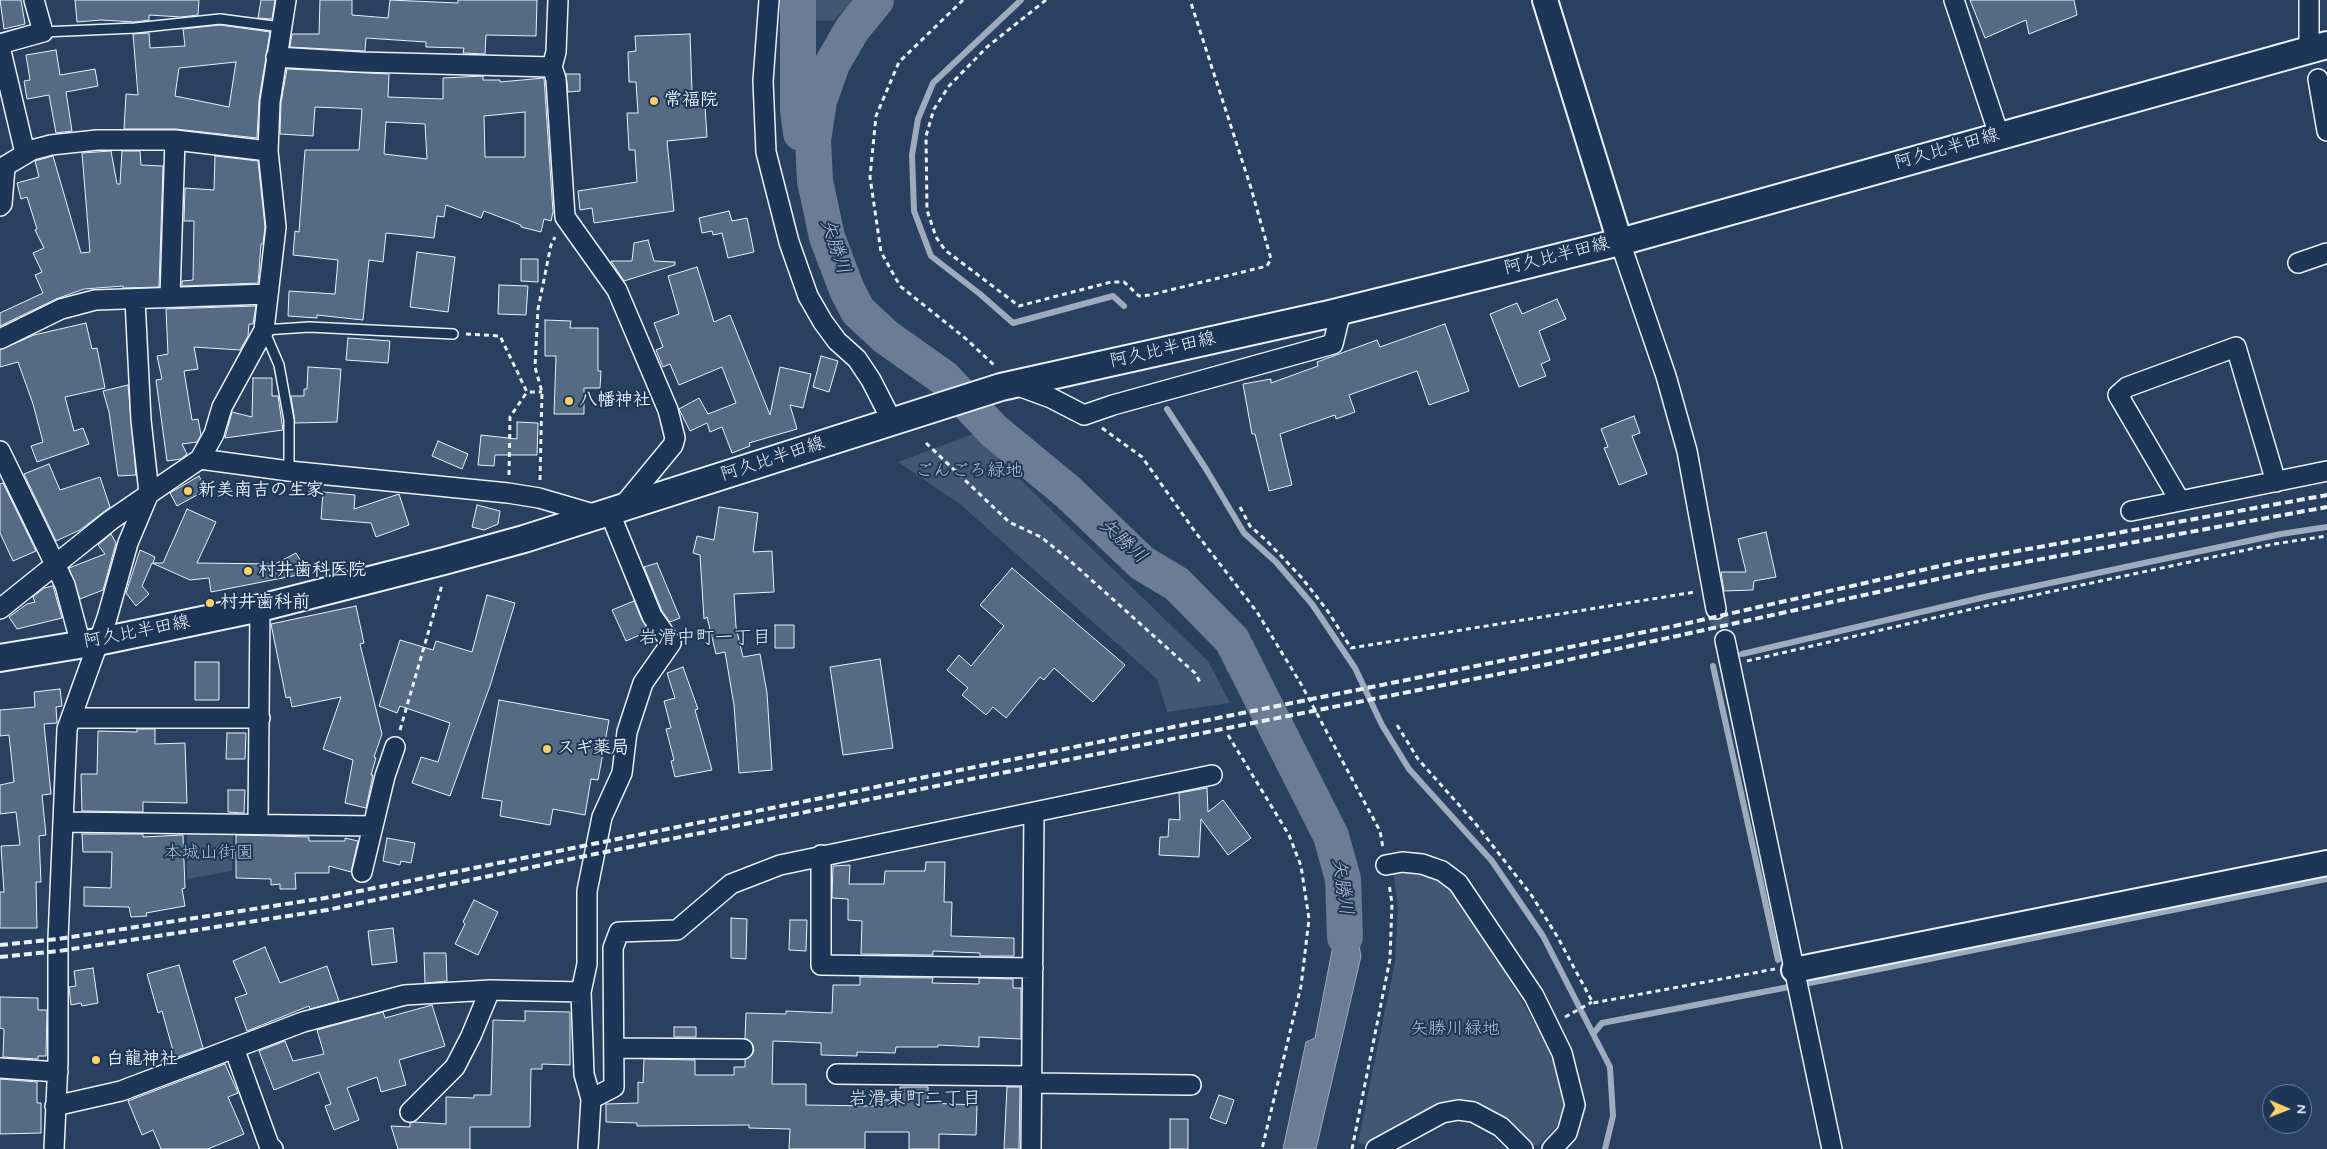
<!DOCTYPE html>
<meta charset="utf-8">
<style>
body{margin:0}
#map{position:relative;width:2327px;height:1149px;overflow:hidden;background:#294061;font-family:Mynerve,sans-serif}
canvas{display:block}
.north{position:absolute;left:2262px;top:1084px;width:50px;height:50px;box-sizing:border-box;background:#1d3557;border:1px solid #6e8097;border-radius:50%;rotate:91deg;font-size:14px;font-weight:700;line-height:20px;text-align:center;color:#e8f1f8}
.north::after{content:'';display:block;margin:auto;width:18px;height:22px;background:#ffd166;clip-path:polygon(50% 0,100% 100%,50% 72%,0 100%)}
</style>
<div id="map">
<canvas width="2327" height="1149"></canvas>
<div class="north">N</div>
</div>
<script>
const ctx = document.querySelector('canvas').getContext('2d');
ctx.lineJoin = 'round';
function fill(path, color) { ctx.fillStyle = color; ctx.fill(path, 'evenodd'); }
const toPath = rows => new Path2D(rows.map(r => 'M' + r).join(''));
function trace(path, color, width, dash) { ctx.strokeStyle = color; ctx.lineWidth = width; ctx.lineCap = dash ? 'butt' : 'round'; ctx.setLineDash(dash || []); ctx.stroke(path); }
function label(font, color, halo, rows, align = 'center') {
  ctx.font = font + ' Mynerve,"Klee One",sans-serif'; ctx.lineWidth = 4; ctx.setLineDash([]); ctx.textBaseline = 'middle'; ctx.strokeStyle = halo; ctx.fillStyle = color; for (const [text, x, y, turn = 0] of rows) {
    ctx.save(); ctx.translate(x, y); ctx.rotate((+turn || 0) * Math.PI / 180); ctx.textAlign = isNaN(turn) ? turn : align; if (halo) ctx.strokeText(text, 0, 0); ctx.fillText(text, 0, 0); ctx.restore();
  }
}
const green = toPath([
 [810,0,853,0,833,21,810,20],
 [973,434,1208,661,1230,703,1167,712,1157,679,960,504,898,462],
 [187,833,233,833,232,871,187,879],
 [1393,869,1421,869,1454,887,1553,1054,1565,1101,1557,1126,1539,1145,1531,1145,1505,1120,1474,1102,1441,1104,1363,1145,1358,1142,1395,962,1398,909]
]);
const water = toPath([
 [1346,879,1361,956,1316,1149,1283,1149,1306,1042,1315,1038,1346,879]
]);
const stream = toPath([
 [1021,0,933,83,918,119,912,155,914,211,931,256,980,294,1013,323,1113,296,1124,306],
 [1167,409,1206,469,1244,533,1276,562,1312,604,1355,668,1382,725,1409,769,1492,861,1543,936,1610,1067,1613,1116,1605,1149],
 [1742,654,1989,596,2281,534,2327,527],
 [1713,666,1778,960],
 [1593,1034,1602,1023,1825,980,2327,879]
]);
const river = toPath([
 [798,0,798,109,801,133],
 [876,0,853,28,832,64,819,101,813,140,815,181,827,237,847,290,858,311,886,337,944,378,994,431,1068,492,1142,563,1177,584,1232,640,1331,836,1343,879,1345,937]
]);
const building = toPath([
 [0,0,21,0,25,24,4,29,0,0],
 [75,0,199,0,198,15,181,17,149,15,149,20,135,22,101,20,77,22,75,0],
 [261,0,275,0,272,19,258,18,261,0],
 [320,0,352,0,352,15,388,18,390,0,458,3,458,0,537,0,536,36,486,35,485,54,463,53,464,48,426,47,426,42,366,38,365,51,290,47,292,34,319,34,320,0],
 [1970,0,2074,0,2077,15,2029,34,2026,20,1985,38,1970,0],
 [220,25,270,32,259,100,257,138,176,129,124,129,126,94,138,95,133,34,149,33,150,48,185,46,183,29,220,25],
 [236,62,229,107,175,96,179,68,236,62],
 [690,34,692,91,704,91,707,137,667,141,674,211,594,223,592,208,580,210,578,191,637,182,635,150,629,150,627,113,638,113,636,82,629,82,628,52,636,51,635,36,690,34],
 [56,50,60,75,95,69,98,86,66,92,72,131,56,133,49,95,27,99,24,81,30,80,26,55,56,50],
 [287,69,389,74,388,97,443,99,443,78,483,76,483,80,500,80,500,82,544,78,553,212,551,221,544,219,541,232,521,227,521,225,484,211,481,218,446,205,444,217,437,216,434,238,386,233,383,262,369,260,363,320,317,315,317,318,288,316,289,291,335,294,338,260,293,255,295,231,299,232,305,150,359,150,362,109,315,107,313,136,280,134,281,103,287,69],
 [525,112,525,157,485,157,484,116,525,112],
 [386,122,425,124,427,159,384,154,386,122],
 [566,74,580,74,580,91,568,92,566,74],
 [111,151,117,184,120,184,122,151,140,151,141,165,163,166,159,287,123,288,123,286,84,289,56,299,0,326,0,313,43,293,35,275,42,272,33,253,44,248,35,230,37,229,27,197,21,199,17,183,39,177,35,161,53,156,81,253,90,252,82,153,111,151],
 [215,156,258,161,265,227,263,244,261,244,258,283,182,286,182,281,193,280,194,221,184,221,185,188,214,190,215,156],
 [729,211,732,221,747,218,754,252,728,258,722,233,713,235,712,231,702,233,699,218,729,211],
 [648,240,654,261,675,262,675,265,624,281,611,261,632,261,634,243,648,240],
 [417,252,455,257,448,312,410,307,417,252],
 [521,259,538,259,538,282,521,281,521,259],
 [697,267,714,322,730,315,770,415,780,367,811,374,803,408,790,405,797,429,749,443,750,446,732,453,722,427,710,432,707,423,690,431,679,409,699,398,708,414,736,403,722,367,679,385,670,364,663,367,656,350,663,347,654,323,679,314,668,276,697,267],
 [499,285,528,286,526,315,498,314,499,285],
 [1557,299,1566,319,1539,331,1550,360,1541,364,1546,376,1519,387,1490,314,1517,303,1522,314,1557,299],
 [256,306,253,324,249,324,248,336,240,350,194,347,198,369,184,371,192,420,198,419,201,435,197,442,182,444,187,454,181,459,167,461,156,380,162,379,157,356,168,354,166,309,256,306],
 [545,320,571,321,570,328,598,328,598,371,601,371,600,388,584,388,584,414,554,414,556,356,545,356,545,320],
 [86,323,92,349,97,348,105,388,65,397,74,431,83,428,89,444,37,462,31,446,43,442,33,404,18,362,0,367,0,350,34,335,86,323],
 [1445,324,1469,391,1429,405,1417,371,1349,395,1355,412,1336,419,1335,415,1280,434,1292,485,1269,491,1255,434,1252,434,1243,384,1271,379,1271,383,1318,366,1317,362,1377,340,1380,347,1445,324],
 [348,338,390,341,388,363,346,360,348,338],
 [821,356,838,361,829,392,813,387,821,356],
 [308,367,341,369,337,422,295,423,291,396,304,396,304,389,307,389,308,367],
 [253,378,272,378,272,396,278,396,283,430,225,438,232,412,252,417,253,378],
 [128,385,136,475,118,476,109,412,103,391,128,385],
 [1634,416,1640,433,1632,436,1647,474,1619,485,1604,448,1608,447,1601,429,1634,416],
 [517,422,538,423,537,455,495,455,494,466,478,465,481,435,517,439,517,422],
 [438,441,468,454,462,469,432,456,438,441],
 [49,464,60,490,100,477,110,507,80,530,56,541,24,474,49,464],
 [199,476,206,490,177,506,170,493,199,476],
 [3,483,36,551,13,561,0,533,0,484,3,483],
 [323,492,355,495,354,509,399,494,409,525,376,537,371,523,321,519,323,492],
 [477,505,500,511,498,524,484,530,472,527,477,505],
 [719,507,758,513,753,552,772,551,774,592,734,594,736,627,743,657,760,654,767,693,772,770,739,773,734,705,725,652,716,654,707,617,704,619,700,555,693,553,697,536,714,540,719,507],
 [187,509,216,522,197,563,275,564,296,553,308,573,211,592,209,578,190,580,152,563,142,586,149,594,136,606,126,593,140,550,155,557,153,563,163,563,187,509],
 [1766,532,1776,577,1754,581,1753,590,1724,591,1721,572,1746,572,1738,539,1766,532],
 [111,534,116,543,103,590,80,599,69,568,105,554,98,545,111,534],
 [657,563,680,618,670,622,662,611,644,567,657,563],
 [1012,568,1125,665,1093,702,1054,668,1044,680,1040,677,1006,718,993,707,986,715,962,695,968,688,947,670,959,655,971,666,1004,626,980,605,1012,568],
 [53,586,62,618,17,629,9,617,27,604,35,602,33,597,44,588,53,586],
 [487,595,515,603,490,686,450,796,412,783,421,757,438,762,450,723,400,706,397,713,379,706,400,640,433,650,436,641,472,652,487,595],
 [634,601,642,620,649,631,626,641,612,610,634,601],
 [356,606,364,643,360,644,382,734,374,757,376,758,371,775,373,775,366,808,345,803,353,760,323,749,341,697,292,707,290,697,286,698,271,624,356,606],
 [775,625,794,625,794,648,775,648,775,625],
 [880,659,893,748,843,755,830,667,880,659],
 [195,662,219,662,219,700,195,700,195,662],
 [683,667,698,709,695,710,712,770,675,777,671,761,674,760,666,729,671,728,664,701,675,698,667,673,683,667],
 [60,689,62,706,56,707,57,723,44,724,51,794,42,795,46,835,39,836,41,882,36,882,37,928,0,928,0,892,4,892,1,846,20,845,16,812,0,814,0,785,14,782,9,735,0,736,0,710,35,707,34,692,60,689],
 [499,700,609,720,598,780,591,779,585,815,553,809,550,825,500,816,502,801,482,798,499,700],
 [137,729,155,729,155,744,185,743,187,803,143,802,143,812,82,811,81,774,97,774,98,731,137,732,137,729],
 [227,733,246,733,245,759,226,759,227,733],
 [1207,788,1208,812,1223,800,1251,838,1228,855,1201,819,1199,857,1159,855,1160,837,1168,837,1169,819,1180,820,1179,793,1207,788],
 [228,790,245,790,244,813,228,812,228,790],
 [82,834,143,834,143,837,183,835,185,888,182,889,185,906,146,913,147,916,131,917,129,907,84,906,84,887,111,888,112,852,83,852,82,834],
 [236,835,309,837,309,841,345,841,345,838,358,841,351,872,329,866,329,873,295,873,296,889,280,889,280,884,271,885,271,879,236,878,236,835],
 [387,838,415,843,411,863,401,861,400,865,383,861,387,838],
 [926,862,945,862,944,902,952,902,951,936,1014,938,1014,956,980,956,980,953,933,951,933,955,861,954,862,921,848,920,848,899,832,898,833,866,850,865,849,884,884,884,885,871,925,871,926,862],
 [474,900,498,912,478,955,455,944,465,924,463,922,474,900],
 [731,918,747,919,746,959,731,958,731,918],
 [790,920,807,920,806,951,789,950,790,920],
 [393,928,397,962,372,965,368,931,393,928],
 [265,947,280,983,327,966,339,1001,310,1009,309,1006,247,1031,235,998,247,994,233,961,265,947],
 [424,953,446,953,447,981,425,983,424,953],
 [179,965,203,1048,175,1058,162,1011,158,1013,147,974,179,965],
 [93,968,98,1003,82,1006,81,1003,71,1005,69,987,76,986,74,971,93,968],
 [860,977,933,978,932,983,979,984,979,978,1013,979,1013,988,1021,988,1021,1039,979,1037,979,1047,938,1045,938,1047,896,1047,895,1053,857,1052,857,1056,821,1055,821,1043,773,1041,772,1084,806,1084,806,1105,875,1106,875,1100,900,1100,900,1087,928,1087,928,1103,977,1105,976,1135,939,1134,939,1149,909,1149,909,1132,865,1132,865,1149,789,1149,790,1129,749,1128,749,1125,637,1126,637,1123,606,1122,606,1104,638,1103,638,1082,643,1083,644,1059,695,1060,695,1075,734,1075,734,1067,745,1067,745,1060,752,1055,754,1050,752,1043,745,1038,746,1013,786,1014,786,1011,832,1013,833,985,860,985,860,977],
 [0,997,38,998,38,1010,47,1010,46,1056,38,1056,38,1059,3,1057,4,1029,0,1028,0,997],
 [432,1005,445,1046,399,1060,406,1085,381,1092,377,1077,347,1088,359,1120,334,1130,325,1106,331,1104,319,1072,274,1090,259,1051,285,1041,293,1061,324,1054,317,1030,383,1012,385,1018,432,1005],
 [525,1011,570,1012,570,1065,542,1064,542,1069,531,1069,530,1127,470,1127,470,1149,398,1149,391,1126,410,1127,410,1123,414,1122,446,1124,446,1097,474,1098,474,1095,491,1095,493,1020,525,1021,525,1011],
 [674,1027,696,1027,696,1037,674,1037,674,1027],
 [225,1064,238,1093,228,1097,244,1134,208,1149,161,1149,153,1130,142,1135,128,1101,225,1064],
 [0,1079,37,1082,37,1103,41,1103,41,1133,0,1134,0,1079],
 [1007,1087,1020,1087,1019,1149,1004,1149,1007,1087],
 [1219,1095,1234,1100,1226,1124,1210,1118,1219,1095],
 [1170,1119,1188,1119,1188,1149,1170,1149,1170,1119]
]);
const minorTunnel = toPath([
 [1716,609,1725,640]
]);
const path = toPath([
 [963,0,899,62,876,116,870,177,881,252,900,286,965,338,994,365],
 [1046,0,987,47,949,86,934,109,926,136,927,210,936,237,945,250,1019,306,1111,282,1124,282,1139,296,1150,295,1267,266,1271,259,1251,188,1190,0],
 [466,334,500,336,527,392,542,392],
 [1102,428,1142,457,1196,533,1257,612,1301,684,1380,831,1383,848],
 [926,443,1009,522,1041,537,1067,558,1195,673,1201,684],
 [509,475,510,417,527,392],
 [540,480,542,392,535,367,538,309,551,245,555,237],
 [1240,507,1250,526,1266,540,1302,578,1327,610,1351,648,1695,592],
 [1747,661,2007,601,2274,544,2327,536],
 [1397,725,1418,759,1475,823,1532,896,1557,936,1593,1003,1775,969],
 [400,730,442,585],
 [1228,735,1289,835,1301,866,1309,919,1301,986,1262,1149],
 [1565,1017,1592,1002],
 [1352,1149,1390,959,1392,903,1389,884]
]);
const service = toPath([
 [43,32,135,28,220,19,281,27],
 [289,471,289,420,279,365,264,330,309,327,453,334]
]);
const minor = toPath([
 [558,0,556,52,552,67,556,79,565,217,617,290,668,410,675,438,673,445,622,507],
 [769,0,763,81,766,152,789,242,808,296,823,322,837,341,857,359,871,380,892,421],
 [1954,0,1999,135],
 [0,44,43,32,34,0],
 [0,47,25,153],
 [2309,51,2309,0],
 [276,57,360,62,552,67],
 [2318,79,2327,131],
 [0,169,32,150,51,145,97,140,175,140,268,151],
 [0,206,2,204,5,167],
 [1620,242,1666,376,1687,451,1716,609],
 [2298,263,2327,253],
 [170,297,175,140],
 [0,339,61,309,95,300,268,294],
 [1013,384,1051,398,1084,415,1113,405,1333,344,1341,311],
 [0,451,65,585,81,645],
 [200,459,289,471,508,493,539,498,597,515],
 [2180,501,2118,395,2127,387,2236,347,2276,482],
 [2131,511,2327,471],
 [0,609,111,520,200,459,214,434,222,407,264,330,276,227,268,151,270,102,286,0],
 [1725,640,1832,1149],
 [71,718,260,718],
 [63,822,373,826],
 [258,824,260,608],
 [821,855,821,965,1033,968],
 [1386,865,1402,862,1422,864,1442,871,1458,883,1534,996,1562,1053,1575,1105,1567,1133,1552,1149],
 [362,872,385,776,395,747],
 [234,1048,269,1145,273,1149],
 [614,1048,743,1049],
 [0,1068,58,1072],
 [837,1074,1032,1076],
 [1032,1083,1191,1085],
 [591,1099,614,1087,613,948,619,932,677,930,731,884,780,865,1212,775],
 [55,1106,121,1091,303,1022,405,995,490,990,581,992],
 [410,1112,455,1067,471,1036,490,990],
 [54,1149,58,1061,58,939,67,729,107,618,128,543,149,493,141,420,135,300],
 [588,1149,591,1099,584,1074,581,992,587,964,587,891,602,817,622,773,627,732,643,683,671,643,652,616,609,511],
 [1031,1149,1034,812],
 [1376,1149,1442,1113,1458,1110,1473,1112,1501,1127,1523,1149]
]);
const tertiary = toPath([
 [1545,0,1620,242],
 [1794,970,2327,863]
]);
const secondary = toPath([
 [0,658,97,642,260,608,444,561,524,539,1001,387,1325,315,1620,242,2327,45]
]);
const rail = toPath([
 [0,945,58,939,325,898,1684,624,1962,561,2327,495],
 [0,957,59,951,327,910,595,854,1544,665,1965,573,2327,507]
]);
const markers = [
 [654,101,5,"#ffd166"],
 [569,401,5,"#ffd166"],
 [188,491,5,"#ffd166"],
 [248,571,5,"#ffd166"],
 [210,603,5,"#ffd166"],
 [547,749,5,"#ffd166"],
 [96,1060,5,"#ffd166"]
];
const poiNames = [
 ["常福院",664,101],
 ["八幡神社",579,401],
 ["新美南吉の生家",198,491],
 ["村井歯科医院",258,571],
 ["村井歯科前",220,603],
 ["スギ薬局",557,749],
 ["白龍神社",106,1060]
];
const streetNames = [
 ["阿久比半田線",1947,150,-16],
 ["阿久比半田線",1557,257,-14],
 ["阿久比半田線",1163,351,-13],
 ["阿久比半田線",773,460,-18],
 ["阿久比半田線",137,633,-11]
];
const parkNames = [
 ["ごんごろ緑地",969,472],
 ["本城山街園",209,854],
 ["矢勝川緑地",1455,1030]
];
const waterNames = [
 ["矢勝川",834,247,71],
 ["矢勝川",1122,542,42],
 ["矢勝川",1341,887,82]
];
const neighbourhoodNames = [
 ["岩滑中町一丁目",705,639],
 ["岩滑東町二丁目",915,1100]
];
fill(green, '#415774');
fill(water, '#6b7c95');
trace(water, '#9dabbd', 1);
trace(stream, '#9dabbd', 6);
trace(river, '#6b7c95', 36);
fill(building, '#556a83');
trace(building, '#e8f1f8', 1);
trace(minorTunnel, '#465b78', 19, [19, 9]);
trace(service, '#e8f1f8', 12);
trace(minor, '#e8f1f8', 22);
trace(tertiary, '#e8f1f8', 28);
trace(secondary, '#e8f1f8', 30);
trace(path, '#e8f1f8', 3, [5, 4]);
trace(service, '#1d3557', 9);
trace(minor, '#1d3557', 19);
trace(tertiary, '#1d3557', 24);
trace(secondary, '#1d3557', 26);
trace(rail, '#e8f1f8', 4, [8, 4]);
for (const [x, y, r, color] of markers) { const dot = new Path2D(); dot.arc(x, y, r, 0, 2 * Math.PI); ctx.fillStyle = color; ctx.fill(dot); trace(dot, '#1d3557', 2); }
label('bold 18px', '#e8f1f8', '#1d3557', poiNames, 'left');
label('18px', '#e8f1f8', '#1d3557', streetNames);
label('18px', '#b6c3d0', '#1d3557', parkNames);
label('italic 19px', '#b6c2d0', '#1d3557', waterNames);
label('19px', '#e8f1f8', '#1d3557', neighbourhoodNames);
</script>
